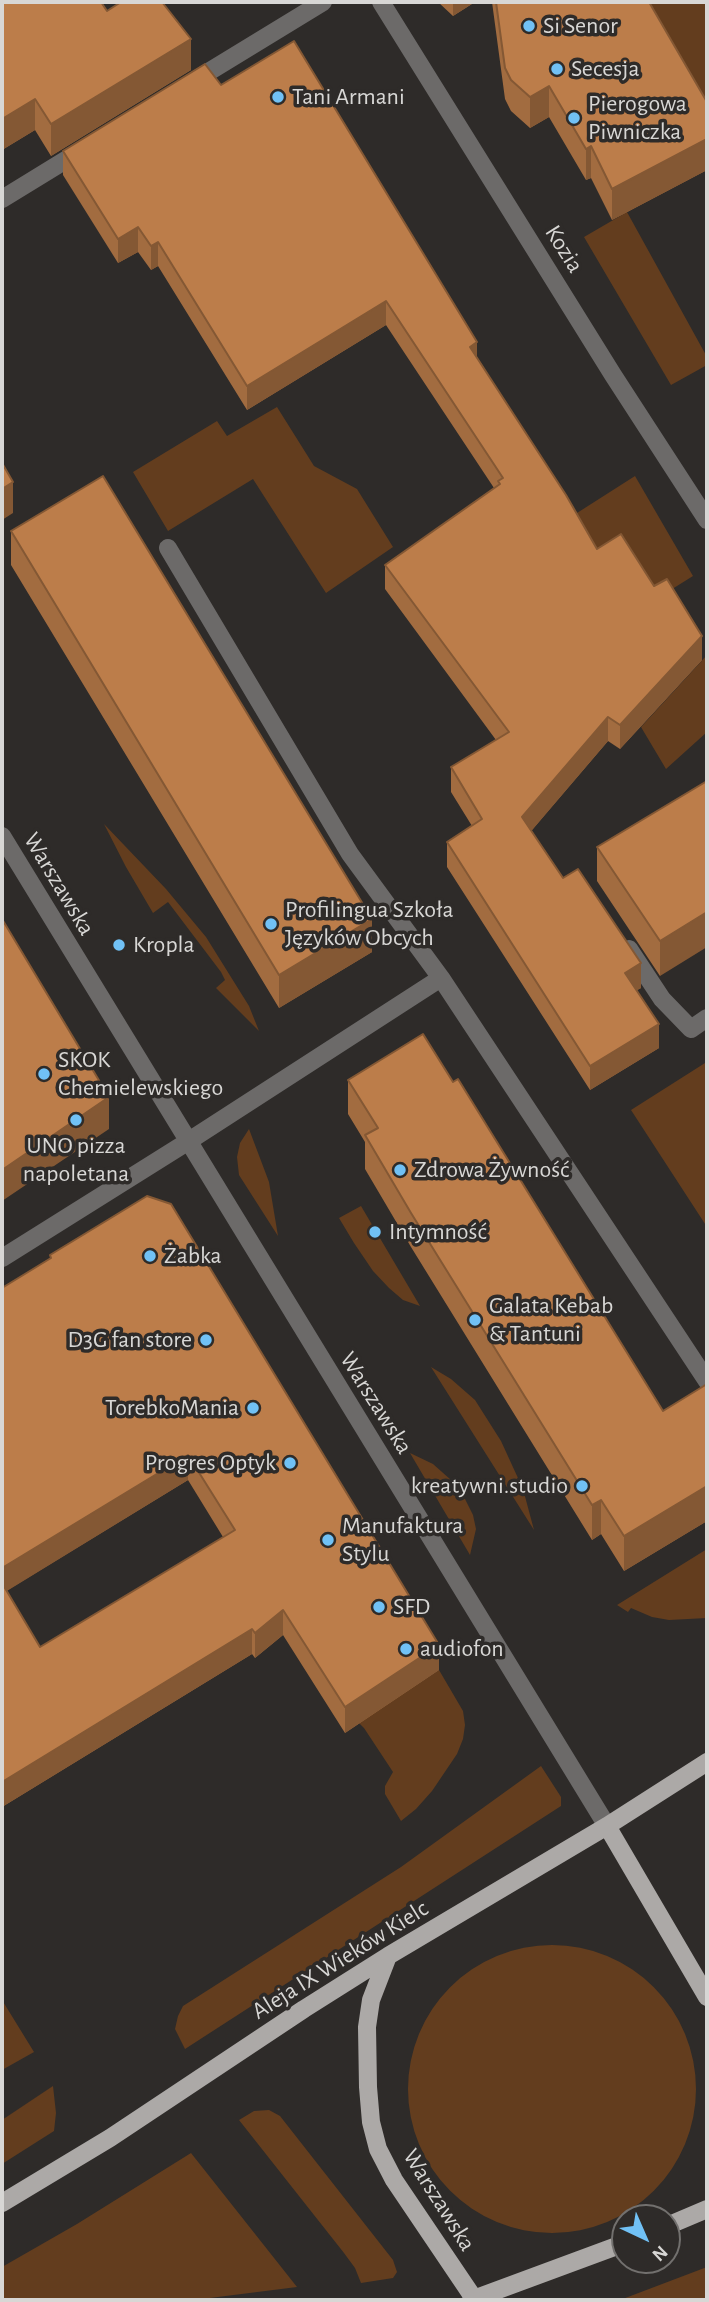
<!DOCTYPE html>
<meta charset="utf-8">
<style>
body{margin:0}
#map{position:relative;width:709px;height:2302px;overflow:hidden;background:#2e2b29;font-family:"Alegreya Sans",sans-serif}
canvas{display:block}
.frame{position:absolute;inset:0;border:4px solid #d8d7d5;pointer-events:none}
.north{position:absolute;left:611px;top:2204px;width:70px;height:70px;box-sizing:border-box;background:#2e2b29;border:2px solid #72706e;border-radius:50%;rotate:136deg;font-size:19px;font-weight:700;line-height:28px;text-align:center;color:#d8d7d5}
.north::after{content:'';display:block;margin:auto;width:24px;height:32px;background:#71c1f5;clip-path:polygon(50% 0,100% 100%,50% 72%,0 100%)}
</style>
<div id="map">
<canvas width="709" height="2302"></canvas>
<div class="frame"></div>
<div class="north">N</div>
</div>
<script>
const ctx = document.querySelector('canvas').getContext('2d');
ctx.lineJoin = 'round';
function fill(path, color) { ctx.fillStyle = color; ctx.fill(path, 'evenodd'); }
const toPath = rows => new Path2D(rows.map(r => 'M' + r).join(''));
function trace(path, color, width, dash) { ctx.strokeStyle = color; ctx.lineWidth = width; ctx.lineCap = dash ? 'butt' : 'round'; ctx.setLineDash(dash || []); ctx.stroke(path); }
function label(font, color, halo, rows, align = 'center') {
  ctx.font = font + ' "Alegreya Sans",sans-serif'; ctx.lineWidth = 7; ctx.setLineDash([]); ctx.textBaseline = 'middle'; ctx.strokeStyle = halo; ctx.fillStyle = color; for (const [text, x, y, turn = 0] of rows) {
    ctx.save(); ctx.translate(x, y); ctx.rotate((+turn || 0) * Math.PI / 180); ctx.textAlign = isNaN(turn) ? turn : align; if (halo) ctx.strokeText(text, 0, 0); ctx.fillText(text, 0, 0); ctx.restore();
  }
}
const green = toPath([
 [631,2,707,2,707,133],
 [627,212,707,357,707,365,671,385,584,237],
 [277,407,314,466,357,489,393,547,326,593,253,479,168,531,133,472,217,421,227,436],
 [635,476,693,576,613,626,580,583,566,520],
 [707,655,707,732,666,769,641,727],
 [104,824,166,889,206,937,249,1006,259,1031,216,988,225,980,221,972,168,902,153,913,126,867],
 [705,1063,707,1067,707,1227,631,1110],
 [249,1129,269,1182,278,1236,239,1175,237,1157,240,1143],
 [361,1206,420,1306,403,1300,389,1288,373,1271,354,1243,339,1218],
 [431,1367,451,1379,475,1400,501,1441,523,1489,534,1530],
 [410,1453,433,1464,451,1480,465,1499,473,1515,476,1529,470,1555],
 [707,1549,707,1618,669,1620,652,1617,631,1608,628,1612,617,1605],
 [439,1670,463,1711,465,1725,463,1739,457,1754,432,1791,416,1809,401,1821,385,1794,385,1786,393,1772,364,1728,359,1723],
 [541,1766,561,1797,561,1806,185,2049,175,2029,178,2016,183,2006,401,1867],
 '408 2089a144 144 0 1 1 288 0a144 144 0 1 1-288 0Z',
 [2,2000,34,2052,2,2070],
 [53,2086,56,2113,54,2131,2,2164,2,2120],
 [269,2110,280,2116,393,2260,397,2272,393,2278,361,2283,355,2268,344,2253,239,2120,254,2111],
 [191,2153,297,2287,194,2300,2,2300,2,2267,77,2224],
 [707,2267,707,2300,620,2300]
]);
const minor = toPath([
 [381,2,613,375,707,520],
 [192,82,323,2],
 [2,199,82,150],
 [168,548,350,854,441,978,707,1381],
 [2,836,607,1826],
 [629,949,662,999,691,1029,707,1018],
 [2,1258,187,1142,441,978]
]);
const major = toPath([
 [607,1826,707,1997],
 [388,1956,371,2000,367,2027,368,2087,371,2122,378,2149,394,2180,475,2300],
 [2,2203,110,2138,304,2009,388,1956,607,1826,707,1762],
 [667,2226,707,2209],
 [471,2300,625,2243]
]);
const wall = toPath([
 [2,2,107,11,191,70,51,156,35,130,2,150],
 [438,2,475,2,453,16],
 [492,2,649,2,707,102,707,170,612,220,591,178,586,180,549,117,530,128,511,111,505,99],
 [221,85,477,357,597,549,702,660,620,749,608,741,531,831,563,878,641,988,637,990,659,1048,590,1090,447,867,447,842,472,826,451,792,451,767,496,740,385,589,385,565,494,488,386,325,247,410,158,266,151,270,138,252,118,263,63,175,63,151],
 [11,531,372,952,279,1008,11,565],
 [707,781,660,976,597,881,597,847],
 [348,1080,453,1082,663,1411,707,1384,707,1521,624,1571,601,1534,592,1540,411,1247,365,1169,365,1142,348,1114],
 [50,1255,439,1670,345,1733,283,1635,255,1658,252,1654,2,1807,2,1288,50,1259],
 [188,1480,223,1537,40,1647,6,1591]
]);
const shadedWall = toPath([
 [453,2,475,2,453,16],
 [191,39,191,70,51,156,51,124],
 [549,86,549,117,530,128,530,97],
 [35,99,35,130,2,150,2,119],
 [707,139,707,170,612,220,612,189],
 [591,146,591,178,586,180,586,149],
 [138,227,138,252,118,263,118,239],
 [158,242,158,266,151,270,151,246],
 [386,301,386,325,247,410,247,386],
 [477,342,477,367,470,347],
 [13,482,13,513,2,520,2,489],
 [702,636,702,660,620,749,620,725],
 [608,717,608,741,522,842,522,817],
 [707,912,707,947,660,976,660,941],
 [372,919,372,952,279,1008,279,975],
 [641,963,641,988,625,997,625,973],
 [659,1024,659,1048,590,1090,590,1066],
 [109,1097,109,1129,2,1201,2,1170],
 [188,1455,188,1480,2,1594,2,1568],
 [707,1486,707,1521,624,1571,624,1536],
 [601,1500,601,1534,592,1540,592,1505],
 [283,1610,283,1635,255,1658,255,1633],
 [252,1629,252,1654,2,1807,2,1782],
 [439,1645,439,1670,345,1733,345,1707]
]);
const building = toPath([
 [2,2,101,2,107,11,121,2,162,2,191,39,51,124,35,99,2,119,2,2],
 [496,2,649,2,707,102,707,139,612,189,591,146,586,149,549,86,530,97,511,80,505,68,496,2],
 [294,41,477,342,470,347,566,495,597,549,621,534,654,586,667,579,702,636,620,725,608,717,522,817,563,878,578,869,641,963,625,973,659,1024,590,1066,447,842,482,819,451,767,509,732,385,565,500,484,498,481,503,478,386,301,247,386,158,242,151,246,138,227,118,239,63,151,205,64,221,85,294,41],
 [2,463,13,482,2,489,2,463],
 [103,476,372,919,279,975,11,531,103,476],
 [707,781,707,912,660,941,597,847,707,781],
 [2,919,109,1097,2,1170,2,919],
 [423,1034,453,1082,458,1079,663,1411,707,1384,707,1486,624,1536,601,1500,592,1505,411,1213,365,1135,378,1128,348,1080,423,1034],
 [147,1196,171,1204,439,1645,345,1707,283,1610,255,1633,252,1629,2,1782,2,1583,40,1647,235,1530,188,1455,2,1568,2,1288,51,1258,50,1255,147,1196]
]);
const markers = [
 [529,26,7,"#71c1f5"],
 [557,69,7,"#71c1f5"],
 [278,97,7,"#71c1f5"],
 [574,118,7,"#71c1f5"],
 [271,924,7,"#71c1f5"],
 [119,945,7,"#71c1f5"],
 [44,1074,7,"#71c1f5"],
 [76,1120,7,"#71c1f5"],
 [400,1170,7,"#71c1f5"],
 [375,1232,7,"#71c1f5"],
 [150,1256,7,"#71c1f5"],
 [475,1320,7,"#71c1f5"],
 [206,1340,7,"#71c1f5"],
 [253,1408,7,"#71c1f5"],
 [290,1463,7,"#71c1f5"],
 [582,1486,7,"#71c1f5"],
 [328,1540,7,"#71c1f5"],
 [379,1607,7,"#71c1f5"],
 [406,1649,7,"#71c1f5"]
];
const poiNames = [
 ["Si Senor",543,26],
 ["Secesja",571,69],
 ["Tani Armani",292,97],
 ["Pierogowa",588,104],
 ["Piwniczka",588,132],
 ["Profilingua Szkoła",285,910],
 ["Języków Obcych",285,938],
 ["Kropla",133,945],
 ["SKOK",58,1060],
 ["Chemielewskiego",58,1088],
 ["UNO pizza",76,1146,"center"],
 ["napoletana",76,1174,"center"],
 ["Zdrowa Żywność",414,1170],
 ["Intymność",389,1232],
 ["Żabka",164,1256],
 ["Galata Kebab",489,1306],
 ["& Tantuni",489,1334],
 ["D3G fan store",192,1340,"right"],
 ["TorebkoMania",239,1408,"right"],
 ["Progres Optyk",276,1463,"right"],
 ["kreatywni.studio",568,1486,"right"],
 ["Manufaktura",342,1526],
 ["Stylu",342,1554],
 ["SFD",393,1607],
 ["audiofon",420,1649]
];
const streetNames = [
 ["Kozia",564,249,58],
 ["Warszawska",59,884,59],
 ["Warszawska",376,1403,58],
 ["Aleja IX Wieków Kielc",340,1960,-32],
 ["Warszawska",439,2200,58]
];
fill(green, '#633d1e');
trace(minor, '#6c6a69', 18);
trace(major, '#aca9a7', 18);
fill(wall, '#a26c40');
fill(shadedWall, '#845834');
fill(building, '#bc7d4a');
trace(building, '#845834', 2);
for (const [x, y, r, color] of markers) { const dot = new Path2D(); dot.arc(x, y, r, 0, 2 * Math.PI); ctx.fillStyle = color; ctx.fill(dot); trace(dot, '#2e2b29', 2.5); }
label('24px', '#d8d7d5', '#2e2b29', poiNames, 'left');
label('24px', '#d8d7d5', '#2e2b29', streetNames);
</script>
